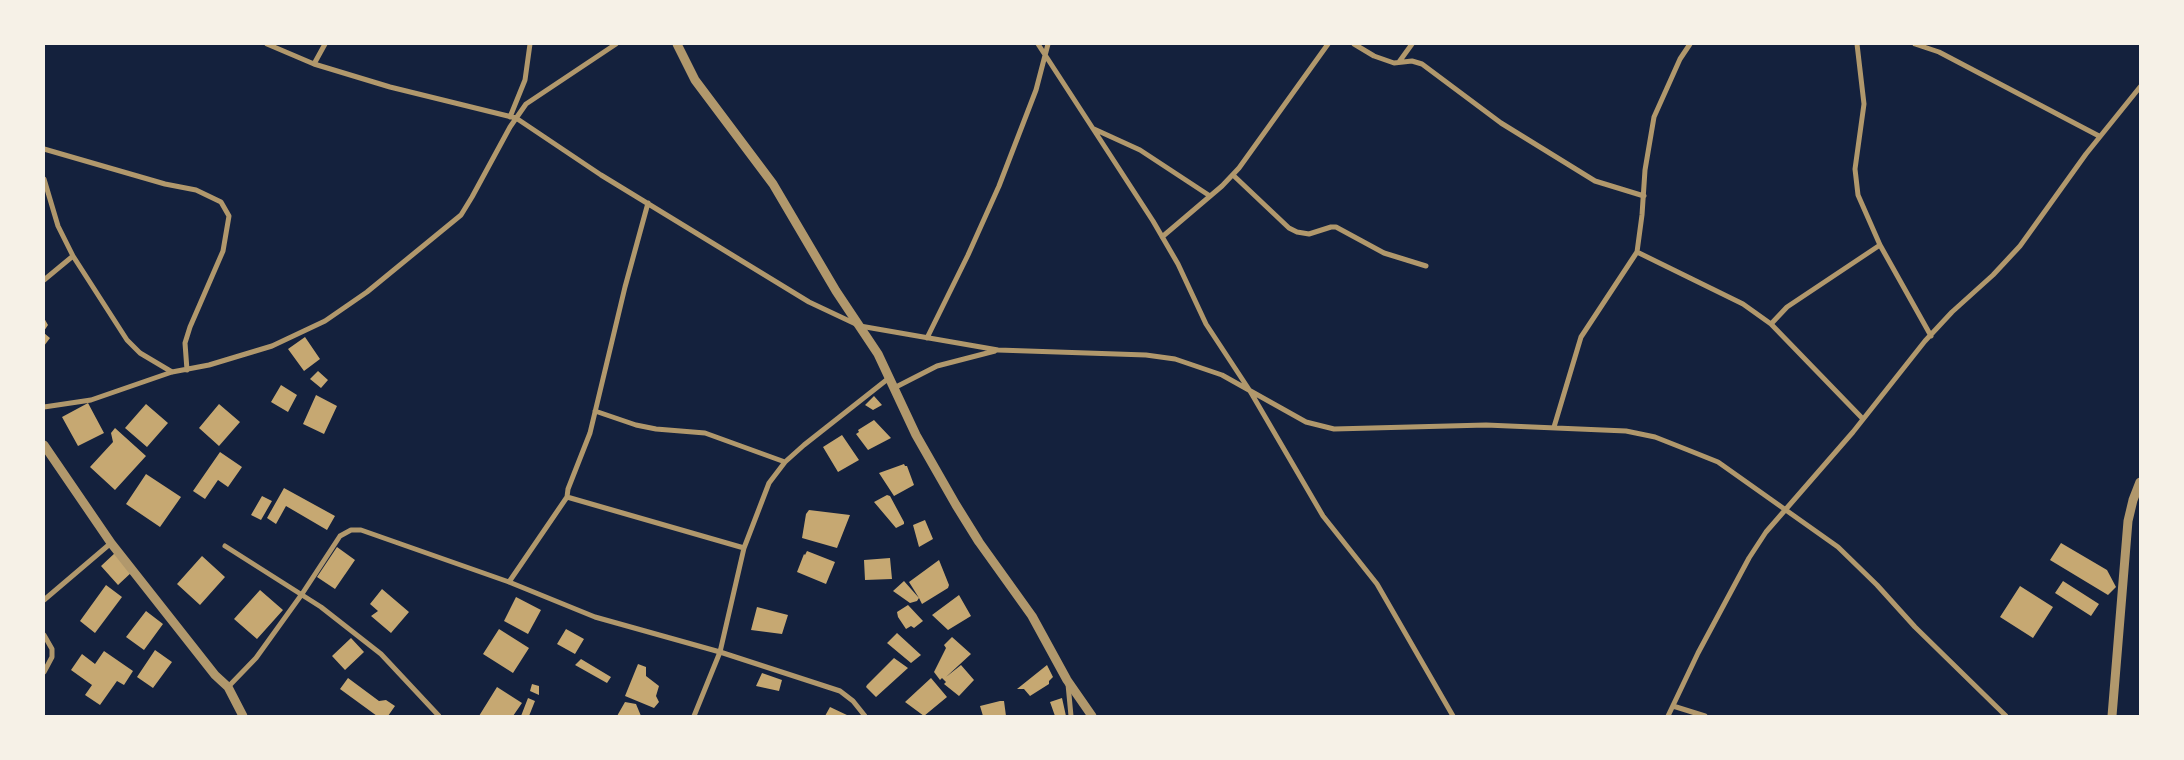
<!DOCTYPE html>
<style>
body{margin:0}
#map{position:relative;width:2184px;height:760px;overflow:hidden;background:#14213d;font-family:"Sofia Sans Condensed",sans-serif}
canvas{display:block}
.frame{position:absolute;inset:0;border:45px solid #f6f1e7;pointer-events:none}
</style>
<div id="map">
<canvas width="2184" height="760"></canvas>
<div class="frame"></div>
</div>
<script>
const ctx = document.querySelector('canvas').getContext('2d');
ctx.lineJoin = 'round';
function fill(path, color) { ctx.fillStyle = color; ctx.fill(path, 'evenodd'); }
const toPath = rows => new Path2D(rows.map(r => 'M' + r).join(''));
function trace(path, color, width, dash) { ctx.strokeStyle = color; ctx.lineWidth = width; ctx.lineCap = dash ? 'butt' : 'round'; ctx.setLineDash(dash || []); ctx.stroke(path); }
const building = toPath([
 [44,318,48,325,44,331],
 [44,333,50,338,44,346],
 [305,337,320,359,304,371,288,349],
 [318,371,328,380,321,388,310,379],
 [281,385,297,395,288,412,271,402],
 [316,395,337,406,324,434,303,424],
 [874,396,882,405,873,410,865,405],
 [88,403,104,433,78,446,62,417],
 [146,404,168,423,147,447,125,428],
 [219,404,240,422,219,446,199,428],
 [874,420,891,438,868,450,856,434,859,432,858,430],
 [115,428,146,456,115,490,90,467,113,442,111,433],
 [842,435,859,460,838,472,823,447],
 [220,452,242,467,228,487,218,480,205,499,193,491],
 [904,464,905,466,907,466,914,485,894,496,879,473],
 [146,474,181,497,160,527,126,504],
 [284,488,335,516,327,530,286,506,276,524,267,518],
 [887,495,890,496,904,522,904,524,896,528,874,502],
 [262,496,272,501,261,520,251,515],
 [809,510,850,515,837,548,802,538,806,514],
 [925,520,933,539,919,547,913,525],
 [2061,543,2107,570,2116,587,2108,595,2050,560],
 [337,547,355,560,335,589,317,577],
 [807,551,835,562,826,584,797,572,804,554,805,555],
 [116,552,133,571,118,585,101,566],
 [202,556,225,577,200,605,177,584],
 [890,558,892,579,865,580,864,560],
 [939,560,949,585,948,588,922,604,919,598,917,601,910,603,893,591,904,581,919,598,909,582],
 [2063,581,2099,604,2091,616,2055,593],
 [106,585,122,597,95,633,80,621],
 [2020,586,2053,607,2033,638,2000,617],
 [382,589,409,612,391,633,371,616,378,611,370,604],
 [260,590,283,610,257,639,234,619],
 [959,595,971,616,948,630,932,615],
 [516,597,541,610,528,634,504,621],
 [908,605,923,621,914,628,911,626,906,629,898,617,897,612],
 [757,607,788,615,782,634,751,630],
 [146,611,163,624,144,650,126,637],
 [499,629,529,648,513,673,483,654],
 [566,629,584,639,575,654,557,644],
 [897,633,921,655,911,663,887,643],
 [952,637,971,654,946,677,961,665,974,680,959,696,944,684,946,682,942,678,940,680,934,672,946,648,944,645],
 [351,638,364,652,345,670,332,656],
 [155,650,172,662,153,688,137,677],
 [104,651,133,671,124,685,117,681,100,705,85,695,92,685,71,670,82,654,95,664],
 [894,658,908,668,876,697,866,687,867,685],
 [581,659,611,677,607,683,575,665],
 [638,664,646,667,646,676,659,686,656,696,659,702,654,708,625,696],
 [1047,665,1053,677,1049,681,1049,684,1030,696,1024,689,1017,689],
 [762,673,782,680,779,691,756,686],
 [348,678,379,701,386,700,395,706,388,716,377,716,340,689],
 [931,678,947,697,924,716,905,702],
 [532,684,539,686,539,695,530,691],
 [497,687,522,703,513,716,479,716],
 [528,698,535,701,529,716,521,716],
 [1062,698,1066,716,1055,716,1050,702],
 [1000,701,1004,701,1006,716,983,716,980,706],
 [625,702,636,704,641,716,617,716],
 [830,707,849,716,825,716]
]);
const minor = toPath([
 [267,44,314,64,390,87,516,118,601,175,809,302,860,326,998,350,1146,355,1175,359,1222,375,1306,422,1334,429,1486,425,1626,431,1655,437,1688,450,1718,462,1838,547,1877,585,1915,627,2006,716],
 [1038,44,1153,221,1178,264,1206,324,1250,391,1323,516,1377,584,1453,716],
 [1354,44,1374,56,1394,63,1412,61,1422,64,1501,123,1595,181,1644,196],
 [1857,44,1864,104,1855,169,1858,195,1880,245,1931,336],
 [1915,44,1939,52,2099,136],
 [1399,62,1412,44],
 [314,64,325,44],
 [510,117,525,80,530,44],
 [1094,129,1140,150,1210,196],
 [44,149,165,184,196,190,221,202,229,216,223,251,190,327,185,343,187,370],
 [1233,175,1289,228,1297,232,1309,234,1331,227,1336,227,1384,253,1426,266],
 [44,179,58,226,73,256,127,340,140,353,172,372],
 [1162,237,1222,186,1239,168,1328,44],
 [1637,252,1743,304,1771,324,1862,418],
 [44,280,73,256],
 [1771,324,1787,307,1880,245],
 [927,338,968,255,999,186,1036,90,1048,44],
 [894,388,937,366,995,351],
 [44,407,91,400,172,372,209,365,272,346,325,321,367,292,461,215,472,197,510,127,526,104,616,44],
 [595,411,636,425,656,429,705,433,785,462],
 [1554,427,1581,337,1637,252,1642,215,1645,170,1654,117,1680,59,1690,44],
 [567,497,744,548],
 [225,546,321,607,381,654,439,716],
 [509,582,567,497,568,489,590,433,625,287,648,203],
 [44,600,111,543],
 [44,635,52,649,52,657,44,672],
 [1068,684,1071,716],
 [228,687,256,658,302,594,340,536,351,530,361,530,509,582,595,617,720,652,840,691,853,701,865,716],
 [1673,706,1705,716],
 [694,716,720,652,744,548,769,483,785,462,804,445,889,378],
 [1668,716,1698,653,1749,558,1766,532,1853,432,1925,341,1952,312,1993,275,2020,246,2086,154,2140,87]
]);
const tertiary = toPath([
 [677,44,695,80,773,184,836,291,878,354,916,435,956,505,979,542,1032,616,1067,680,1092,716],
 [44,445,111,543,215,675,228,687,243,716],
 [2112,716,2128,521,2133,500,2140,482]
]);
fill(building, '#c6a872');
trace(minor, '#b1986c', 5);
trace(tertiary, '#b1986c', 9);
</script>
